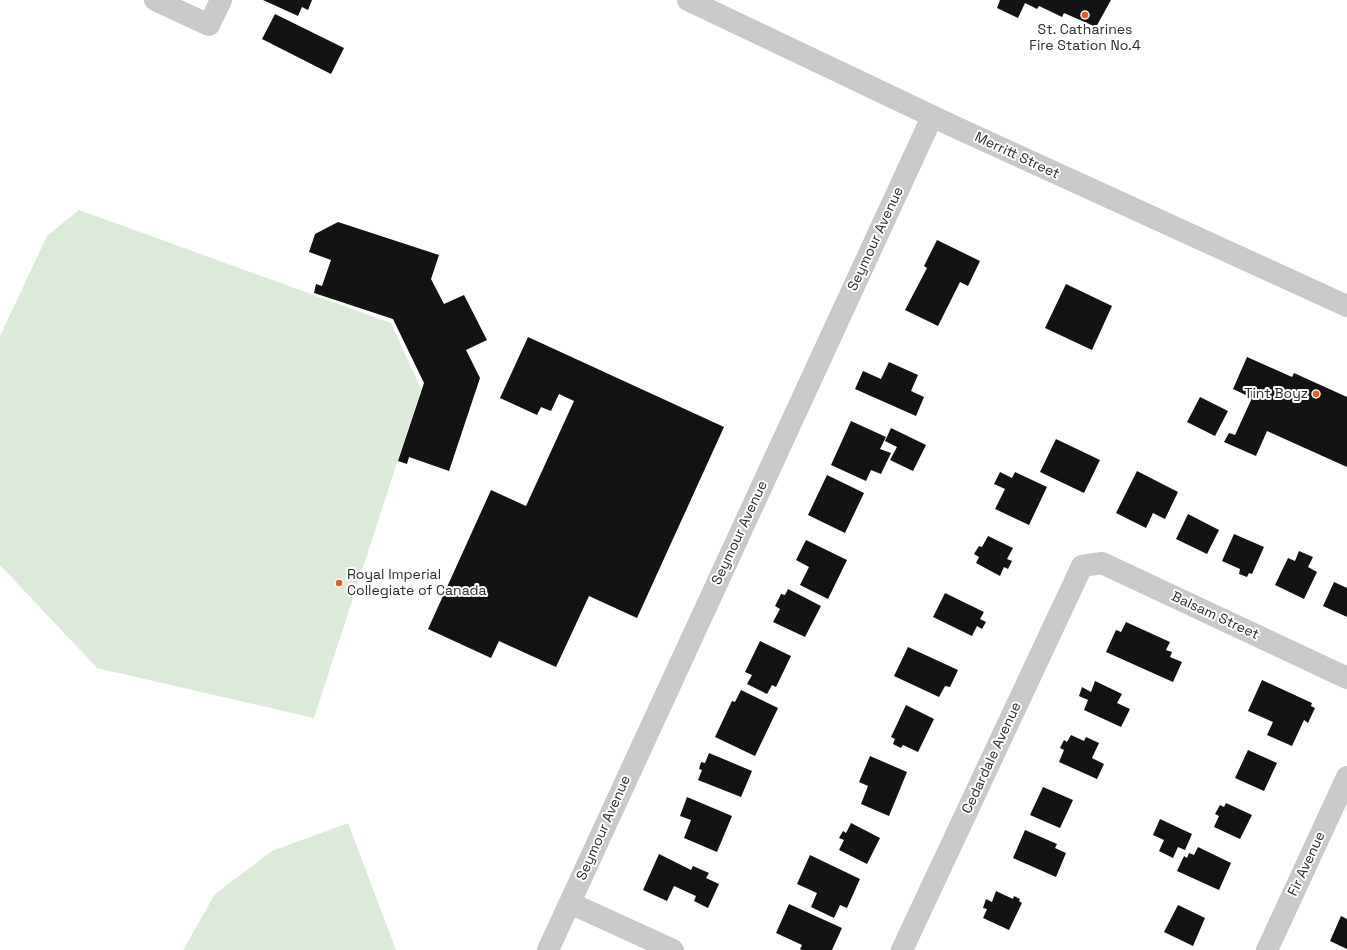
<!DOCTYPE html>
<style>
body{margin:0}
canvas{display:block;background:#fff}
</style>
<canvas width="1347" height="950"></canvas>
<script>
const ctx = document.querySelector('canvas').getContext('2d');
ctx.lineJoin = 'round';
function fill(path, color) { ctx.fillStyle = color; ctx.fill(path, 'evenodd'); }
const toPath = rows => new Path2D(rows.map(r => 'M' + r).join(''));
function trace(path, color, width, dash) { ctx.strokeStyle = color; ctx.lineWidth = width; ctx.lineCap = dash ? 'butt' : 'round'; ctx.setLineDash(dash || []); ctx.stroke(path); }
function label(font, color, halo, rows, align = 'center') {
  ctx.font = font + ' "Space Grotesk",sans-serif'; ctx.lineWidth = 4; ctx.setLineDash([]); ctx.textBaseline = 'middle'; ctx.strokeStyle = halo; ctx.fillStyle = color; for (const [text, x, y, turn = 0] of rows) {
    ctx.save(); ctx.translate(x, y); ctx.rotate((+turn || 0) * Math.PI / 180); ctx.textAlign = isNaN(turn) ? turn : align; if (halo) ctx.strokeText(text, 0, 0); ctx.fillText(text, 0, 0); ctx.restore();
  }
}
const green = toPath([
 [79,210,391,323,421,389,314,718,97,668,0,565,0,336,47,236],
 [348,823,396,950,183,950,215,894,272,851]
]);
const building = toPath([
 [263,0,312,0,308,10,302,7,298,16],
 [1000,0,1111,0,1096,27,1064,13,1062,17,1039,6,1037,9,1025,3,1018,18,997,8],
 [275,14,344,48,331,74,262,39],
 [338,222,439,255,431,279,444,304,464,295,487,340,466,350,480,378,449,471,409,457,407,464,398,461,424,383,393,319,314,293,316,284,322,286,331,260,309,252,315,234],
 [937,240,980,261,968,286,960,282,938,326,905,310,927,268,924,266],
 [1066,284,1112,306,1092,350,1045,328],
 [528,337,724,427,637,618,589,596,556,667,499,641,491,658,428,629,491,490,526,506,574,401,559,394,551,411,541,407,537,415,500,398],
 [1247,357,1292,377,1294,373,1347,397,1347,467,1267,431,1256,456,1224,442,1229,433,1235,435,1252,398,1233,389],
 [889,362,918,375,911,391,924,397,916,416,855,389,863,371,881,379],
 [1200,397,1228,411,1215,436,1187,422],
 [851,421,886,437,880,449,891,453,881,474,871,470,866,481,831,465],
 [891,428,926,445,913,471,890,460,897,447,885,441],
 [1056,439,1100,460,1084,493,1040,472],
 [1137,471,1178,492,1165,519,1153,513,1146,528,1116,513],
 [1000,472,1012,478,1015,472,1047,487,1029,525,995,509,1005,489,994,484],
 [827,475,864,493,845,533,808,515],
 [1188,514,1219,530,1207,554,1176,539],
 [1234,534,1264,547,1252,574,1249,573,1247,577,1239,574,1240,569,1222,561],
 [988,536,1013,548,1007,559,1012,561,1008,569,1004,567,1000,576,976,563,979,557,974,554,979,546,982,547],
 [806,540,847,560,828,599,800,585,809,567,796,560],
 [1299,551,1313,557,1308,567,1317,572,1304,599,1275,585,1288,558,1295,561],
 [1334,582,1347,588,1347,617,1323,606],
 [788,589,821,606,805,637,773,622,780,609,775,606,781,594,785,595],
 [945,593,984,612,980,619,986,622,982,629,977,626,972,636,933,617],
 [1126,622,1170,642,1166,650,1172,652,1170,657,1182,662,1173,682,1106,652,1116,630,1121,632],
 [760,641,791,656,776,687,772,685,767,694,747,684,752,675,745,672],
 [908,647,958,670,950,687,945,686,939,697,894,676],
 [1262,680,1312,703,1311,706,1315,708,1308,723,1304,720,1292,746,1267,735,1273,722,1248,711],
 [1095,681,1122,694,1117,703,1130,709,1121,727,1084,710,1088,700,1079,696,1082,687,1091,692],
 [741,690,778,708,755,756,715,737,732,701,735,702],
 [906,705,934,719,918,752,903,745,901,748,893,744,895,739,891,737],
 [1071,735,1084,741,1086,737,1099,743,1092,758,1104,764,1097,779,1059,762,1064,750,1060,748,1064,740,1067,742],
 [1248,750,1277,763,1264,791,1235,778],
 [709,753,752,771,741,797,698,780,702,770,699,769,701,762,705,763],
 [870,756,907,772,889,816,861,804,868,786,859,782],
 [1043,787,1073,800,1060,828,1030,815],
 [687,797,732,816,717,852,684,838,691,820,680,816],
 [1226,803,1252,815,1240,839,1214,827,1219,816,1215,814,1220,805,1224,807],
 [1160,819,1192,834,1185,850,1178,847,1173,858,1159,851,1164,840,1153,835],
 [851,823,880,838,867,864,839,850,844,840,839,838,843,831,846,833],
 [1025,830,1057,844,1055,848,1066,853,1056,877,1013,858],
 [1198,847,1231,863,1219,890,1177,871,1184,856,1187,858,1189,853,1194,855],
 [659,854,691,870,693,866,709,873,706,878,719,884,708,908,694,901,696,896,674,886,667,901,643,890],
 [810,855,860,879,847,908,840,905,834,918,811,907,817,893,797,884],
 [996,891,1013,899,1014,896,1020,899,1019,901,1022,903,1009,930,983,918,987,909,983,908,986,899,992,902],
 [789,904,842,928,832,950,802,950,800,949,802,945,776,933],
 [1178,905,1205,918,1193,946,1164,932],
 [1341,916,1347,919,1347,949,1330,941]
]);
const minor = toPath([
 [155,0,209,25,221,0],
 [688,0,955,127,1347,306],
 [570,903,673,950],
 [548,950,932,117],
 [902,950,1082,566,1102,563,1347,678],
 [1267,950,1347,777]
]);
const markers = [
 [1085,15,4,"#e65c2b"],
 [1316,394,4,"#e65c2b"],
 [339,583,4,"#e65c2b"]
];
const poiNames = [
 ["St. Catharines",1085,30],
 ["Fire Station No.4",1085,46],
 ["Tint Boyz",1308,394,"right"],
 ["Royal Imperial",347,575,"left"],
 ["Collegiate of Canada",347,591,"left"]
];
const streetNames = [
 ["Merritt Street",1017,156,25],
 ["Seymour Avenue",876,239,-65],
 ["Seymour Avenue",740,533,-65],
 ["Balsam Street",1215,616,25],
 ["Cedardale Avenue",992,758,-65],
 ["Seymour Avenue",604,828,-66],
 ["Fir Avenue",1307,864,-65]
];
fill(green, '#dcead9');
fill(building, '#131313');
trace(minor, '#c9c9c9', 22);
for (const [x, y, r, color] of markers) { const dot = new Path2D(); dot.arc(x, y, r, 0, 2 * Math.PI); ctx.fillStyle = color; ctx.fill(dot); trace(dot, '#fff', 1.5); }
label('14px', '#2c2c2c', '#fff', poiNames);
label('14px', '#2c2c2c', '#fff', streetNames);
</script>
